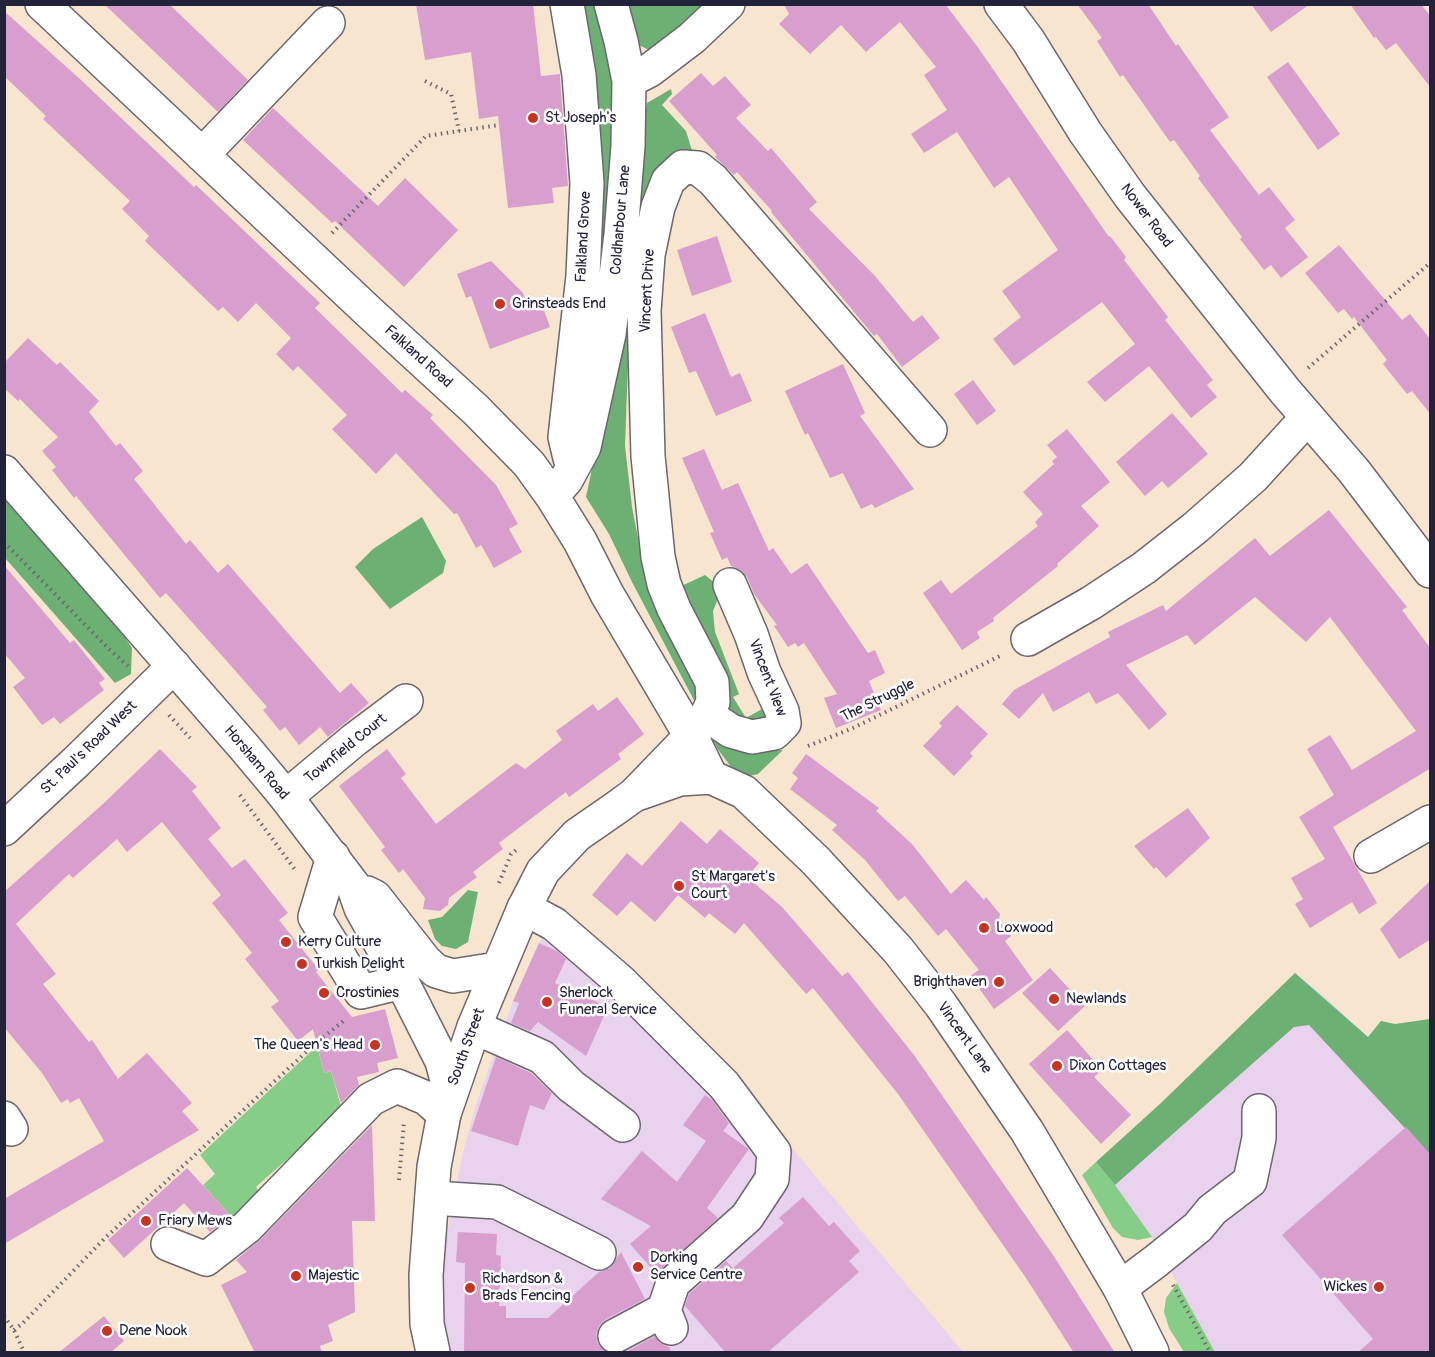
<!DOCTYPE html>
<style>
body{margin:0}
#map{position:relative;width:1435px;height:1357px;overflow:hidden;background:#f7e5cf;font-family:Pangolin,sans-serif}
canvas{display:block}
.frame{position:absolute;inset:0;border:6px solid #22223b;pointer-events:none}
</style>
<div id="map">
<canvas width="1435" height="1357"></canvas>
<div class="frame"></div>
</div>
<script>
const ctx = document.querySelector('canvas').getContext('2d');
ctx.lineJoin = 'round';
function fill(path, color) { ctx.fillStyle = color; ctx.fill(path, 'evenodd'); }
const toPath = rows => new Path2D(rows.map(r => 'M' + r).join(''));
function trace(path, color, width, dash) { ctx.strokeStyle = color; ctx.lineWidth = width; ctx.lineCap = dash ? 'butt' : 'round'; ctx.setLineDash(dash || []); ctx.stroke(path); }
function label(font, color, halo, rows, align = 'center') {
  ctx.font = font + ' Pangolin,sans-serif'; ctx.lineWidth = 5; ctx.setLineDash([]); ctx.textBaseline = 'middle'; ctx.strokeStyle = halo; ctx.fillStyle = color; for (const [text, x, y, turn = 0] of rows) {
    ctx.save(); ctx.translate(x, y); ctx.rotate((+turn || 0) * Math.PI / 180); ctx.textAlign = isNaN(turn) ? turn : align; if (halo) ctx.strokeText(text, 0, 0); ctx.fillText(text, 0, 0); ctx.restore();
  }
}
const built = toPath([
 [557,914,744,1091,963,1352,446,1352,434,1299,463,1152,477,1102,513,1001,539,943],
 [1295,973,1326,998,1430,1095,1430,1352,1215,1352,1152,1237,1096,1162,1161,1103]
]);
const green = toPath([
 [317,1046,324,1073,331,1071,342,1110,256,1187,262,1197,237,1223,203,1185,215,1174,200,1155],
 [1096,1162,1115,1185,1152,1237,1138,1240,1122,1237,1113,1228,1082,1175],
 [1177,1283,1215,1352,1184,1352,1169,1328,1164,1312,1166,1298]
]);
const forest = toPath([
 [577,5,603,5,620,87,608,241,573,246],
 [622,5,713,5,653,52,639,45],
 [671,89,672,94,662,105,686,131,694,157,631,281,625,446,632,507,645,574,703,683,697,706,632,582,609,534,586,497,610,384,640,138,647,103],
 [4,492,118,627,132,648,131,674,115,683,5,558],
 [422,517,446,561,443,573,390,609,355,567,373,549],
 [705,575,722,589,713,611,715,632,739,694,733,697,746,718,762,709,767,717,762,726,735,726,675,589],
 [708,729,759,751,783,750,758,774,749,776,731,767,717,748],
 [468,890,478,892,468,942,456,949,442,946,435,939,428,920,442,917],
 [1295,973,1368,1037,1381,1021,1395,1024,1430,1019,1430,1155,1309,1025,1294,1027,1115,1185,1096,1162,1161,1103]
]);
const building = toPath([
 [104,4,169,4,248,80,218,112],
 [416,4,533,4,541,76,560,74,560,77,568,186,552,188,554,203,508,208,498,116,479,119,471,52,425,60],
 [784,4,945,4,977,46,1109,237,1110,236,1126,257,1124,260,1168,317,1165,320,1213,380,1207,385,1217,397,1191,418,1149,366,1105,402,1087,382,1135,344,1102,302,1014,366,993,339,1021,317,1002,291,1058,250,1009,177,994,188,957,132,924,153,911,134,947,110,924,75,936,67,900,22,866,52,841,25,810,54,779,24,789,14],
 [1077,4,1148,4,1176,46,1178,44,1229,117,1210,130,1259,195,1269,187,1295,220,1285,228,1308,257,1281,278,1271,265,1264,270,1240,239,1242,237,1198,178,1200,176,1174,140,1170,142,1123,75,1120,77,1097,41,1102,38],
 [1251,4,1310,4,1271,32],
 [1350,4,1421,4,1431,17,1431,88,1396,43,1386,50,1376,37,1374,38],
 [4,11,81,80,194,187,196,185,320,303,315,308,402,393,405,390,433,415,430,418,496,485,518,524,509,529,522,552,494,568,481,545,476,548,457,513,454,514,396,453,376,474,332,429,347,415,298,366,293,371,276,354,291,338,256,303,238,322,223,307,218,311,145,241,149,236,122,209,130,201,43,119,46,116,4,76],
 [1288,62,1340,134,1318,150,1267,77],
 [701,73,713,86,725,76,751,105,736,118,768,151,771,148,817,202,809,209,875,276,913,322,922,315,940,338,902,367,877,334,874,336,771,212,772,211,737,172,734,175,715,157,717,155,669,101],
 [273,108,378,206,405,178,458,230,404,287,335,221,332,223,243,140],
 [717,236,732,282,692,296,677,250],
 [1339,245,1402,320,1410,314,1431,340,1431,415,1412,391,1407,394,1383,364,1387,360,1354,317,1352,319,1344,309,1338,313,1305,273],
 [491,261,523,293,528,306,541,302,550,327,490,349,471,296,466,298,457,274],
 [705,313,731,377,740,373,752,401,716,416,696,371,689,373,671,327],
 [28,338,57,365,60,362,99,401,89,412,116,446,120,443,143,471,134,479,186,544,190,540,218,573,228,564,340,693,351,683,369,703,328,737,320,727,299,745,285,727,280,731,263,710,267,707,232,667,166,593,160,598,76,496,74,498,52,470,56,467,42,451,58,437,20,399,18,401,4,388,4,363],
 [843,364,865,413,860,416,914,489,875,508,872,504,861,509,843,473,830,478,808,433,805,435,785,391],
 [973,380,996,411,977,425,954,394],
 [1172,413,1208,454,1168,488,1162,481,1145,496,1116,462],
 [1067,429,1110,482,1081,506,1099,526,1057,564,1058,566,993,618,994,621,977,632,980,638,962,650,923,593,941,580,951,594,1038,526,1035,522,1043,514,1023,492,1054,464,1052,461,1057,457,1047,445],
 [704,449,722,490,738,483,769,551,773,548,791,574,807,563,868,653,875,650,885,673,869,681,881,710,836,728,824,698,837,694,804,643,798,647,795,643,788,647,774,626,777,625,754,594,747,577,741,570,731,566,727,557,722,560,710,533,714,532,682,458],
 [1329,510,1407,607,1402,610,1431,649,1431,768,1333,827,1377,903,1359,914,1352,902,1310,928,1295,904,1303,899,1291,878,1325,859,1299,817,1334,795,1307,749,1330,735,1352,770,1416,731,1330,617,1306,642,1255,597,1195,645,1187,635,1126,665,1167,714,1149,730,1118,693,1096,704,1089,692,1053,712,1043,693,1019,719,1002,704,1014,690,1110,637,1108,632,1163,605,1166,611,1255,538,1270,556],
 [4,565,70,643,74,640,105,679,99,683,104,690,60,724,54,717,42,725,13,687,25,678,4,653],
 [617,697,644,734,618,754,621,759,569,797,566,792,499,843,503,849,473,872,477,877,449,898,448,905,440,911,423,909,425,898,403,869,399,873,381,850,385,847,339,786,387,749,406,774,401,778,436,824,516,763,525,769,562,740,556,731,593,704,598,711],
 [957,705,988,734,970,753,973,756,954,776,923,746,942,726,939,723],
 [160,749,197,787,192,791,221,828,208,839,232,868,245,859,288,913,279,920,319,970,316,972,352,1017,385,1009,398,1058,377,1063,379,1072,357,1077,359,1085,341,1103,331,1071,324,1073,313,1029,298,1041,271,1007,279,1001,245,959,252,953,212,903,221,895,162,822,127,852,117,839,73,878,69,874,16,924,56,974,43,984,89,1042,92,1040,118,1079,147,1053,192,1103,182,1111,199,1130,4,1244,4,1199,104,1141,79,1098,70,1103,68,1099,61,1103,42,1073,4,1027,4,892,104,803],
 [806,754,879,808,876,811,912,844,951,894,966,880,984,900,986,897,1000,914,999,921,1011,936,1005,941,1033,980,994,1009,970,976,979,970,946,929,938,936,905,896,898,901,865,860,832,830,837,825,790,789,798,778,792,773],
 [1188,808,1210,838,1166,878,1156,867,1154,869,1134,846],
 [681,821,707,844,720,829,759,863,747,877,782,907,842,976,848,972,914,1055,1055,1258,1115,1353,1074,1353,1026,1278,898,1094,813,988,806,994,744,923,735,934,709,913,705,918,678,895,655,922,631,901,617,916,592,895,627,853,642,866],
 [1431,880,1431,939,1399,959,1380,929],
 [539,943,557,951,566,959,555,983,608,1007,586,1056,538,1022,530,1031,511,1023,519,1003,513,1001],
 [1050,968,1085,1006,1058,1031,1022,993],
 [1067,1030,1102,1070,1094,1077,1131,1115,1101,1144,1029,1064],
 [496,1057,531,1073,552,1093,544,1110,530,1105,518,1146,471,1131],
 [705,1095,712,1100,729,1123,723,1131,749,1149,707,1208,718,1218,657,1274,630,1244,651,1226,601,1199,642,1151,677,1182,706,1141,683,1125],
 [372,1125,375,1221,352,1221,355,1312,328,1325,333,1341,320,1346,322,1353,255,1353,221,1285,247,1272,236,1260,260,1240],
 [1406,1127,1431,1155,1431,1353,1357,1353,1373,1339,1282,1235],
 [187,1168,231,1216,210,1232,184,1203,124,1258,108,1240],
 [803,1197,829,1226,834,1222,860,1251,849,1261,859,1272,767,1353,726,1353,685,1306,689,1294,726,1261,733,1268,784,1223,779,1218],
 [458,1232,497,1234,496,1255,501,1256,499,1306,506,1306,506,1318,548,1318,599,1272,610,1268,621,1252,645,1299,606,1319,599,1326,596,1335,598,1344,607,1353,464,1353,465,1263,456,1262],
 [104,1316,124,1341,110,1353,58,1353],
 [655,1336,660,1343,669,1347,672,1353,624,1353]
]);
const path = toPath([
 [425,81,451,94,459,131],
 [332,233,426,136,499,125],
 [1308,368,1430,263],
 [4,542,111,651,128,666],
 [169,715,190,738],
 [808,746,853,728,1002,655],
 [240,795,296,871],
 [499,883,511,854,519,848],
 [399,1180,404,1122],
 [1173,1285,1210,1352],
 [4,1316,14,1330,24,1352],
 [14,1330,23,1323,105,1238,316,1043,346,1019]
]);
const minor = toPath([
 [42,4,369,312,476,410,529,464,552,496,580,541,607,594,691,736,711,777],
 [567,4,579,75,587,183,583,276,565,437,570,458],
 [1001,4,1028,40,1085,132,1130,196,1285,391,1354,471,1430,571],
 [629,81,650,70,692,38,728,4],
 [202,155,328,23],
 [552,496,566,480,584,447,609,334,621,234,628,146,629,81,621,41,611,4],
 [1028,639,1091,603,1144,568,1195,528,1253,477,1307,418],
 [707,715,731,731,752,737,774,733,784,723,782,711,764,672,751,634,730,585],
 [634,795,691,736,707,715,713,702,712,682,674,609,664,584,658,557,648,456,644,311,648,255,658,207,668,181,683,167,698,168,713,180,930,430],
 [286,797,354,740,406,701],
 [4,829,76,762,174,666],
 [1371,856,1430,822],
 [333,857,315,917,361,992,402,982],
 [524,908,554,924,620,981,724,1085,774,1152,772,1179,747,1217,673,1283,664,1310],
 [474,1027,542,1057,571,1086,623,1125],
 [4,1118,11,1129],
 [432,1198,497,1202,599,1253],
 [168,1244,206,1259,247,1227,371,1099,397,1086,426,1098,444,1114],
 [1120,1288,1156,1261,1198,1227,1212,1210,1250,1181,1259,1138,1259,1111],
 [615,1336,664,1310,671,1328]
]);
const major = toPath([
 [4,472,245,748,286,797,353,885,361,908,402,982,442,1061,450,1092],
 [367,893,375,897,425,961,436,971,453,976,497,969],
 [433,1352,427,1324,426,1275,434,1167,444,1114,474,1027,524,908,543,871,577,835,616,808,634,795,680,779,711,777,744,792,816,861,898,950,941,1005,1027,1131,1065,1195,1120,1288,1152,1352]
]);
const markers = [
 [533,118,6,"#c8321e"],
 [500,304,6,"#c8321e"],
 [679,886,6,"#c8321e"],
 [984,928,6,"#c8321e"],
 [286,942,6,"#c8321e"],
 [302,964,6,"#c8321e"],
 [999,982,6,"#c8321e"],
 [324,993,6,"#c8321e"],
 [1054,999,6,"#c8321e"],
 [547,1002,6,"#c8321e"],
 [375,1045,6,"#c8321e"],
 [1057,1066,6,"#c8321e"],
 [146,1221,6,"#c8321e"],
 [638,1267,6,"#c8321e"],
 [296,1276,6,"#c8321e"],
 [1379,1287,6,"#c8321e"],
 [470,1288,6,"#c8321e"],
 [107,1331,6,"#c8321e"]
];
const poiNames = [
 ["St Joseph's",545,118],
 ["Grinsteads End",512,304],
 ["St Margaret's",691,877],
 ["Court",691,894],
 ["Loxwood",996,928],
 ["Kerry Culture",298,942],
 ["Turkish Delight",314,964],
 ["Brighthaven",987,982,"right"],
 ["Crostinies",336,993],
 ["Sherlock",559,993],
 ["Funeral Service",559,1010],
 ["Newlands",1066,999],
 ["The Queen's Head",363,1045,"right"],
 ["Dixon Cottages",1069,1066],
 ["Friary Mews",158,1221],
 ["Dorking",650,1258],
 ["Service Centre",650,1275],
 ["Majestic",308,1276],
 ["Richardson &",482,1279],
 ["Brads Fencing",482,1296],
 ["Wickes",1367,1287,"right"],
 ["Dene Nook",119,1331]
];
const streetNames = [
 ["Nower Road",1146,216,53],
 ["Coldharbour Lane",621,220,-85],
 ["Falkland Grove",584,237,-87],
 ["Vincent Drive",648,291,-87],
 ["Falkland Road",418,357,42],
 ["Vincent View",767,678,69],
 ["The Struggle",878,701,-26],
 ["St. Paul's Road West",89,748,-44],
 ["Townfield Court",346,749,-39],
 ["Horsham Road",256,763,50],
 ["Vincent Lane",964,1038,55],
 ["South Street",467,1047,-70]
];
fill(built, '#e8d2ee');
fill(green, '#86cd88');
fill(forest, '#6cb074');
fill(building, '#d89fce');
trace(minor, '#6d666f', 36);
trace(major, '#6d666f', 36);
trace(path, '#6d666f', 4, [1.5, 4.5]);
trace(minor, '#fff', 33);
trace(major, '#fff', 33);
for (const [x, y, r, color] of markers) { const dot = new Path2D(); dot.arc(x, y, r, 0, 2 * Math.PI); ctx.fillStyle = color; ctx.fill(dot); trace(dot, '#fff', 2); }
label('15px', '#22223b', '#fff', poiNames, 'left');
label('15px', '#22223b', '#fff', streetNames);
</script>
